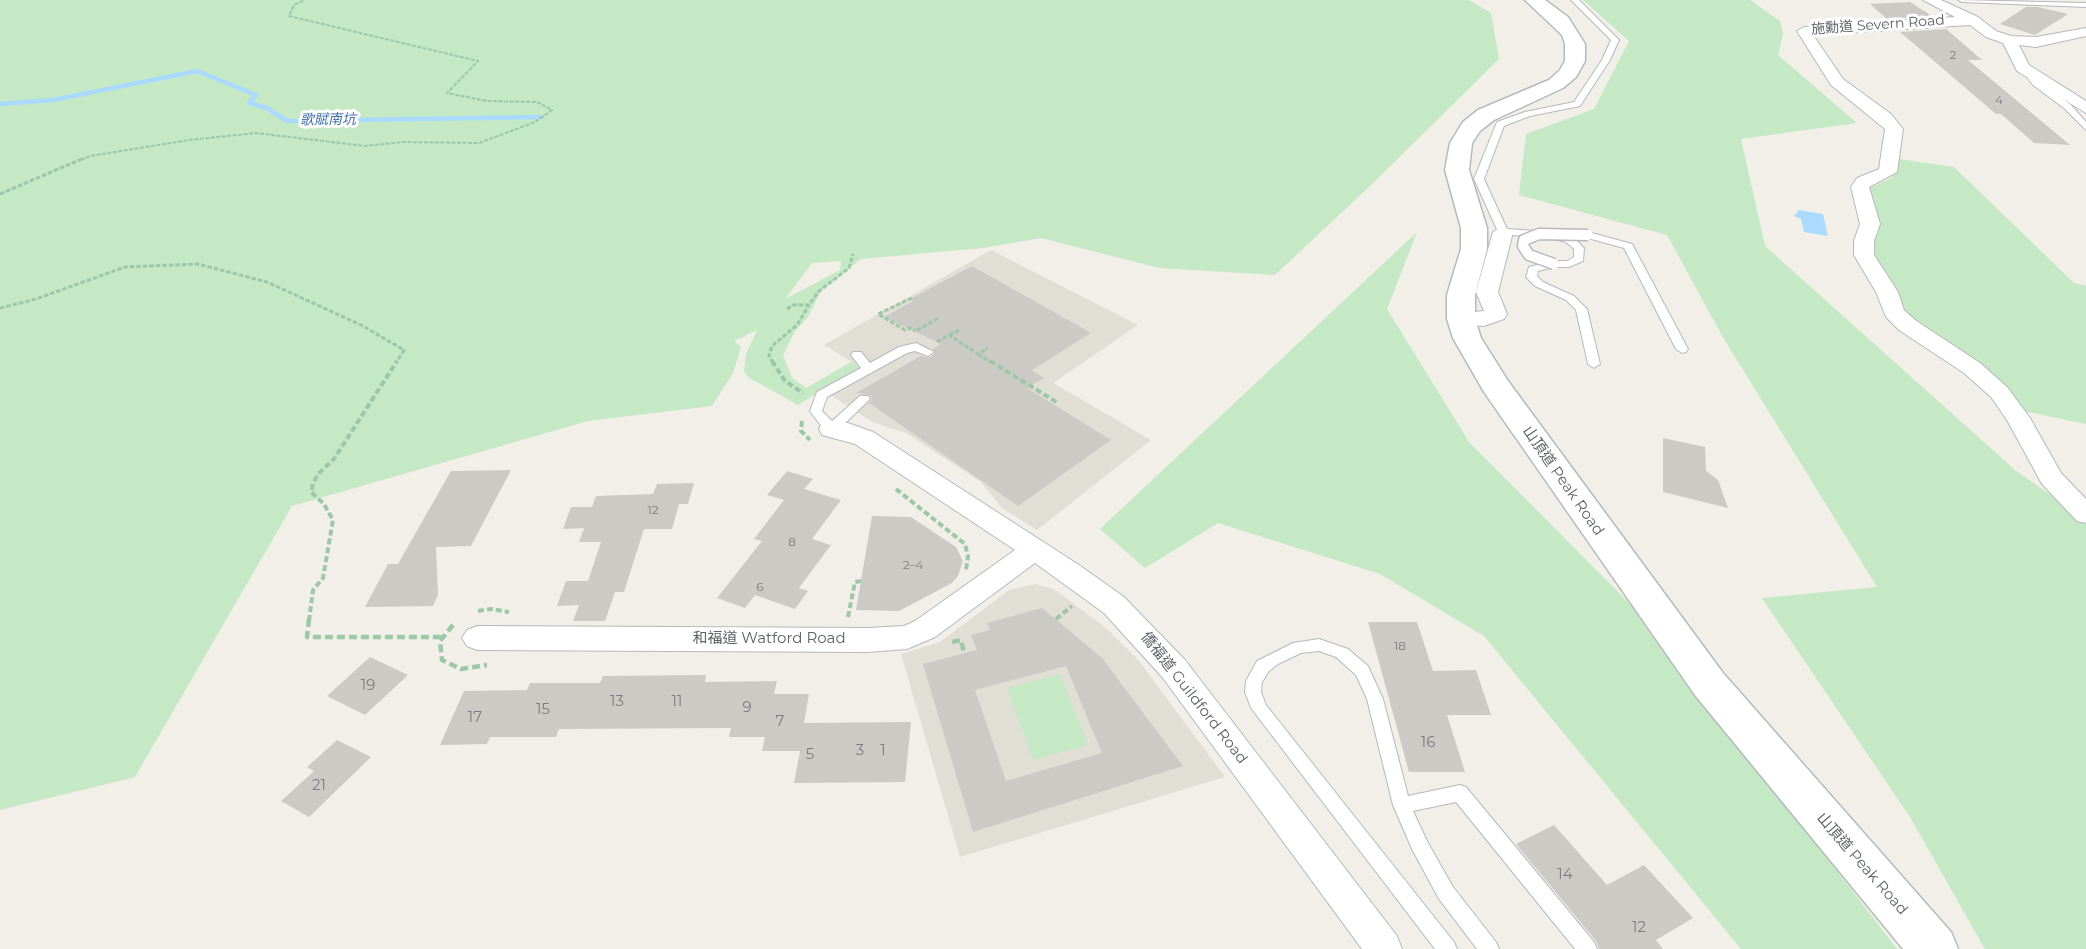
<!DOCTYPE html>
<meta charset="utf-8">
<style>
body{margin:0}
canvas{display:block;background:#f1efe8}
</style>
<canvas width="2086" height="949"></canvas>
<script>
const ctx = document.querySelector('canvas').getContext('2d');
ctx.lineJoin = 'round';
function fill(path, color) { ctx.fillStyle = color; ctx.fill(path, 'evenodd'); }
const toPath = rows => new Path2D(rows.map(r => 'M' + r).join(''));
function trace(path, color, width, dash) { ctx.strokeStyle = color; ctx.lineWidth = width; ctx.lineCap = dash ? 'butt' : 'round'; ctx.setLineDash(dash || []); ctx.stroke(path); }
function label(font, color, halo, rows, align = 'center') {
  ctx.font = font + ' Montserrat,"Noto Sans TC",sans-serif'; ctx.lineWidth = 6; ctx.setLineDash([]); ctx.textBaseline = 'middle'; ctx.strokeStyle = halo; ctx.fillStyle = color; for (const [text, x, y, turn = 0] of rows) {
    ctx.save(); ctx.translate(x, y); ctx.rotate((+turn || 0) * Math.PI / 180); ctx.textAlign = isNaN(turn) ? turn : align; if (halo) ctx.strokeText(text, 0, 0); ctx.fillText(text, 0, 0); ctx.restore();
  }
}
const education = toPath([
 [991,250,1138,325,1053,383,1151,440,1037,530,1002,508,981,482,906,433,872,422,823,390,860,367,824,345],
 [1035,584,1054,589,1106,628,1139,661,1225,777,960,857,901,654,940,642,1009,590]
]);
const green = toPath([
 [0,0,1469,0,1491,13,1499,59,1371,185,1275,275,1159,268,1041,238,983,248,861,259,821,291,808,317,795,331,783,355,792,378,806,388,851,362,860,367,798,405,748,377,744,371,746,354,757,330,734,341,741,347,733,373,712,406,588,421,292,506,135,777,0,810],
 [841,261,840,270,785,299,812,263],
 [1583,0,1750,0,1780,21,1783,34,1778,55,1857,123,1741,139,1765,246,2015,470,2086,520,2086,949,1985,949,1910,817,1762,598,1877,587,1724,339,1667,235,1519,195,1526,134,1594,109,1629,41],
 [1899,159,1954,167,2074,283,2086,286,2086,424,2023,411,1909,319,1874,261,1868,189,1893,177],
 [1417,232,1387,309,1469,442,1635,609,1897,949,1741,949,1484,636,1380,574,1218,523,1145,568,1100,529],
 [1060,674,1088,745,1033,760,1007,688]
]);
const water = toPath([
 [1799,210,1823,214,1828,236,1804,232,1801,219,1794,216]
]);
const stream = toPath([
 [0,104,53,100,197,71,256,95,249,103,267,108,287,121,542,117]
]);
const building = toPath([
 [1910,2,1932,16,1887,19,1870,4],
 [2026,7,2038,7,2068,14,2035,35,2000,24],
 [1946,29,1982,60,1968,60,2070,145,2034,143,2001,114,1996,114,1900,32],
 [972,266,1091,333,1032,370,1044,378,1027,388,1111,440,1018,506,869,403,872,399,870,395,856,393,921,356,929,358,935,354,933,349,941,344,884,317,913,301,910,299],
 [1663,438,1705,447,1706,471,1718,480,1728,508,1663,492],
 [511,470,471,546,436,547,438,595,433,606,365,607,388,564,398,564,451,471],
 [787,471,813,479,804,489,841,500,812,539,831,545,799,588,808,591,795,609,755,595,745,608,717,598,762,541,754,539,784,500,767,495],
 [694,483,688,504,679,504,672,529,644,529,624,592,615,592,605,621,573,621,579,605,557,606,566,581,588,581,601,542,579,542,584,528,563,529,571,507,592,507,596,496,653,494,657,484],
 [872,516,911,517,956,547,963,561,958,576,952,583,899,611,856,610],
 [1042,608,1102,658,1183,766,973,832,923,664,977,650,971,635,990,630,987,623],
 [1066,666,1102,753,1006,781,975,690],
 [1368,622,1417,622,1433,671,1476,670,1491,715,1447,715,1465,772,1409,772],
 [370,657,408,675,365,715,327,696],
 [706,675,705,682,777,681,774,694,809,694,804,723,911,722,905,782,794,783,800,751,762,751,765,737,729,737,731,728,559,729,556,737,490,737,487,744,440,745,464,691,527,690,530,683,600,683,603,676],
 [337,740,371,757,309,817,281,801,314,771,307,767],
 [1554,825,1607,885,1644,865,1693,918,1656,940,1663,949,1599,949,1596,941,1516,844]
]);
const pathFar3 = toPath([
 [81,160,90,156,189,140,256,133,365,146,403,142,479,143,535,122,552,110,537,102,487,101,447,93,478,61,289,16,294,5,305,0]
]);
const pathFar2 = toPath([
 [0,194,84,158],
 [912,298,878,314,905,330,911,328,915,331],
 [0,308,36,299,125,267,198,264,267,282,361,325,404,350,396,363],
 [787,309,793,305,809,305,818,292,849,268,853,254],
 [917,330,939,318],
 [949,335,959,330],
 [937,342,949,335,978,354,988,348],
 [978,354,992,363],
 [773,363,769,356,772,346,797,325,809,305]
]);
const pathFar1 = toPath([
 [772,361,785,381,803,393],
 [990,361,1058,403],
 [802,421,801,431,810,440],
 [896,489,965,544,968,556,966,570],
 [478,611,491,609,509,612],
 [848,617,855,582,861,581],
 [1056,619,1072,606],
 [309,621,313,590,323,578,333,520,324,504,311,492,313,484,318,474,334,459,397,361]
]);
const path = toPath([
 [309,619,307,637,443,637],
 [453,625,440,641,442,660,461,669,487,665],
 [952,642,961,640,964,653]
]);
const lane = toPath([
 [1571,0,1579,0,1619,40,1610,60,1580,106,1530,116,1504,126,1484,179,1507,229,1552,232,1574,238,1584,248,1583,261,1569,267,1554,267,1538,271,1537,276,1543,282,1574,296,1587,309,1600,364,1594,368,1588,364,1576,310,1566,300,1535,286,1526,277,1529,267,1554,261,1567,261,1574,257,1574,249,1566,242,1551,238,1499,234,1474,179,1497,122,1525,112,1574,102,1602,60,1611,40,1571,0],
 [1958,0,2086,3,2086,7,1962,2,1958,0],
 [2022,67,2028,67,2039,81,2070,104,2086,122,2086,130,2064,108,2033,85,2021,69,2022,67],
 [1588,232,1632,244,1688,349,1686,352,1682,353,1676,349,1624,248,1584,237,1584,233,1588,232],
 [916,343,934,352,928,356,915,351,907,353,827,397,822,411,832,421,860,396,868,396,870,399,836,432,826,432,812,414,810,411,817,392,861,368,851,355,853,352,861,352,870,363,899,347,916,343],
 [1319,639,1348,649,1368,666,1383,699,1408,796,1460,785,1466,787,1594,942,1597,949,1575,949,1456,802,1413,811,1428,843,1453,887,1496,942,1499,949,1477,949,1439,899,1412,849,1393,805,1367,699,1356,675,1336,657,1319,651,1301,653,1278,664,1269,671,1262,682,1261,692,1266,705,1454,942,1457,949,1435,949,1251,708,1245,692,1246,681,1257,661,1293,643,1319,639]
]);
const street = toPath([
 [1923,0,1941,0,1978,17,1996,31,2011,36,2036,37,2086,28,2086,36,2036,47,2019,45,2029,65,2086,101,2086,113,2017,71,2003,43,1986,37,1970,25,1813,35,1843,79,1891,114,1903,129,1897,172,1869,187,1880,224,1874,241,1874,255,1898,292,1904,310,1915,320,1980,363,2007,387,2030,418,2061,473,2086,499,2086,523,2077,521,2042,484,2007,420,1991,397,1964,373,1899,330,1886,317,1876,292,1854,255,1854,241,1860,224,1851,187,1857,178,1879,169,1885,129,1831,85,1797,31,1804,27,1955,17,1923,0],
 [1503,226,1513,232,1498,292,1507,314,1504,319,1484,326,1453,324,1450,319,1453,314,1484,311,1476,292,1493,232,1503,226],
 [831,421,848,423,873,432,1079,565,1124,597,1185,660,1397,936,1402,949,1362,949,1163,678,1104,613,1035,563,935,637,907,649,868,652,477,650,467,646,462,638,467,630,477,626,868,628,904,626,915,621,1015,550,855,444,822,435,819,429,822,423,831,421]
]);
const secondary = toPath([
 [1525,0,1545,0,1568,17,1585,44,1585,61,1576,77,1563,88,1494,120,1480,131,1472,143,1469,170,1487,228,1487,249,1475,295,1475,319,1481,338,1508,381,1723,673,1951,932,1958,949,1903,949,1695,695,1484,392,1453,338,1447,319,1447,295,1461,249,1461,228,1445,170,1450,143,1463,122,1478,110,1549,80,1560,70,1565,61,1565,44,1562,35,1525,0]
]);
const laneBridge = toPath([
 [1554,264,1529,255,1523,246,1524,240,1539,234,1588,235]
]);
const numberNames = [
 ["2",1953,55],
 ["4",1999,100],
 ["12",653,510],
 ["8",792,542],
 ["2–4",913,565],
 ["6",760,587],
 ["18",1400,646]
];
const farStreetnames = [
 ["施勳道 Severn Road",1878,25,-4]
];
const farWaternames = [
 ["歌賦南坑",328,120,-1]
];
const streetNames = [
 ["山頂道 Peak Road",1563,481,55],
 ["和福道 Watford Road",769,639],
 ["僑福道 Guildford Road",1194,698,52],
 ["山頂道 Peak Road",1862,864,49]
];
const nearNumbernames = [
 ["19",368,686],
 ["13",617,702],
 ["11",677,702],
 ["9",747,708],
 ["15",543,710],
 ["17",475,718],
 ["7",780,722],
 ["16",1428,743],
 ["3",860,751],
 ["1",883,751],
 ["5",810,755],
 ["21",319,786],
 ["14",1565,875],
 ["12",1639,928]
];
fill(education, '#e1ded6');
fill(green, '#c5e8c5');
fill(water, '#aadaff');
trace(stream, '#aadaff', 4.5);
fill(building, '#cccac5');
trace(lane, '#b5b8bc', 2);
trace(street, '#b5b8bc', 2);
trace(secondary, '#b6babf', 3);
trace(pathFar3, '#9cc7a9', 2, [4, 1.5]);
trace(pathFar2, '#9cc7a9', 3, [4.5, 2]);
trace(pathFar1, '#9cc7a9', 4, [6, 3]);
trace(path, '#9cc7a9', 4.5, [8, 4]);
fill(lane, '#fff');
fill(street, '#fff');
fill(secondary, '#fff');
trace(laneBridge, '#b5b8bc', 13, []);
trace(laneBridge, '#fff', 10);
label('12px', '#7a7d7f', null, numberNames);
label('14px', '#5f6368', '#fff', farStreetnames);
label('italic 14px', '#4174aa', '#fff', farWaternames);
label('15px', '#5f6368', '#fff', streetNames);
label('15px', '#7a7d7f', null, nearNumbernames);
</script>
